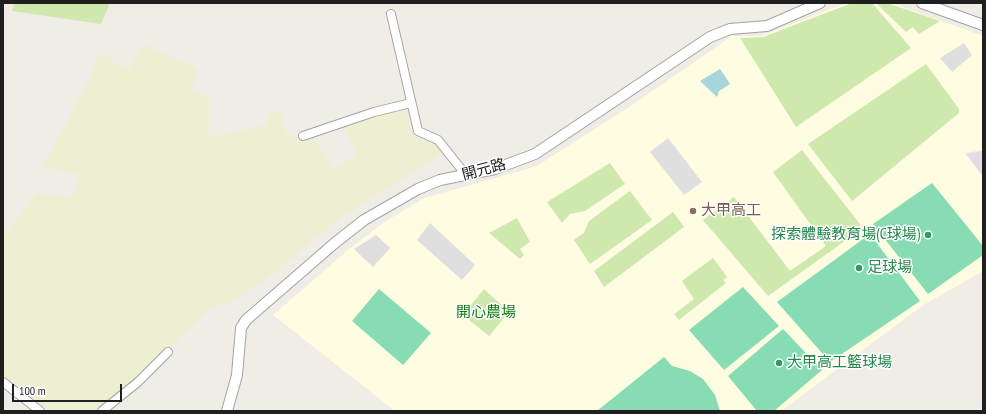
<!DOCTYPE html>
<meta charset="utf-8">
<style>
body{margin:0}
#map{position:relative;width:986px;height:414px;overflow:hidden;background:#f0ece6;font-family:"PT Sans Narrow",sans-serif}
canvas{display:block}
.frame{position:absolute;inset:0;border:4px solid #1f1f1f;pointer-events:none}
.scale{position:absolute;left:12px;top:384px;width:110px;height:18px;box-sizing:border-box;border:2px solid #1f1f1f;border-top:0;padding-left:5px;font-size:12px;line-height:14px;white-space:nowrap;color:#1f1f1f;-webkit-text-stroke:3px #fff;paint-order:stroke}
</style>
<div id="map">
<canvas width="986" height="414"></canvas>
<div class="frame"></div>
<div class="scale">100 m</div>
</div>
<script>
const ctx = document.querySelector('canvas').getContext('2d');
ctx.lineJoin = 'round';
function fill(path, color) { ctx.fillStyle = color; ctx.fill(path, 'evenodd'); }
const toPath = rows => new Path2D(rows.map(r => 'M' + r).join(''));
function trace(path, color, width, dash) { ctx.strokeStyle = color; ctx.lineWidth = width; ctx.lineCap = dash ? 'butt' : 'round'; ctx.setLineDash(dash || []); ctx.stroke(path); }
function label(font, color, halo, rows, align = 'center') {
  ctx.font = font + ' "PT Sans Narrow","Noto Sans TC",sans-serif'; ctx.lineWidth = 3; ctx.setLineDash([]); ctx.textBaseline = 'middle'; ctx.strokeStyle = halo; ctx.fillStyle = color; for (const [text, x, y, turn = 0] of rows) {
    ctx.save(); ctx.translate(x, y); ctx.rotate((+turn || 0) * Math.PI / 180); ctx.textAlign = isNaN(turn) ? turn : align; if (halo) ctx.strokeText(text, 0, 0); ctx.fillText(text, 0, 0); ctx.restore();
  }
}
const industrial = toPath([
 [983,151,983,176,966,154]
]);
const education = toPath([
 [846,3,892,3,983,36,983,150,965,153,983,177,983,271,922,306,781,411,395,411,273,315,349,249,383,223,422,199,537,166,635,103,732,36,761,36]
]);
const farmland = toPath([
 [143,44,198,69,192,90,209,98,209,137,267,125,268,114,282,111,285,135,313,138,335,170,357,154,342,125,403,109,416,136,435,143,442,152,428,163,344,215,260,284,233,301,211,308,125,391,97,411,51,411,3,375,3,231,7,232,37,193,73,198,78,174,42,166,49,156,84,89,100,53,129,70]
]);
const grass = toPath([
 [14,3,110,3,101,24,12,11],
 [852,3,872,3,911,48,796,127,740,38,763,37],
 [876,3,887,3,940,21,919,34,913,27,906,32],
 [926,64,959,109,959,113,852,201,808,144],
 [802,150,863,228,768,296,703,220,734,197,790,271,826,246,773,172],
 [610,163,625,184,585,211,570,214,562,223,547,202],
 [630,191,652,220,590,264,574,240,575,239,584,233,589,221],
 [673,212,684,227,604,287,594,271],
 [517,218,530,242,520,249,524,255,520,259,489,233],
 [713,258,727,277,723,280,726,283,679,320,674,314,694,299,682,281],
 [484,289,509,312,489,336,463,315]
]);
const pitch = toPath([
 [932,183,983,246,983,255,928,294,873,224],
 [870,234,920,301,830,362,777,302],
 [743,287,779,326,724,370,689,330],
 [379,289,431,333,403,365,352,321],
 [783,329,822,370,774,411,757,411,728,376],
 [664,357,672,366,690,371,703,379,715,395,720,411,597,411]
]);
const parking = toPath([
 [964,43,972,55,952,72,940,58],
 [668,138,702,182,684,195,650,152],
 [430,223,475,265,462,280,417,240],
 [376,235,390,248,373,267,354,249]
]);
const water = toPath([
 [720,69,730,84,719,91,717,97,700,81]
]);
const minor = toPath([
 [391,14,418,131,438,140,466,175],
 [303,136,374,112,411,103],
 [3,382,40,411],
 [102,411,138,382,168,352]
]);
const tertiary = toPath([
 [922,3,983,25],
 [227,411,237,375,241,328,246,320,336,242,364,220,418,189,440,180,495,169,535,154,710,37,730,29,767,26,820,3]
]);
const markers = [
 [693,211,4,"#8d6e63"],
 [928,235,4,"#2e9e5b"],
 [859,268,4,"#2e9e5b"],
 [779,363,4,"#2e9e5b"]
];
const streetNames = [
 ["開元路",484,170,-15]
];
const educationNames = [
 ["大甲高工",701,211]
];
const leisureNames = [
 ["探索體驗教育場(C球場)",920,235,"right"],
 ["足球場",867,268],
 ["大甲高工籃球場",787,363]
];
const parkNames = [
 ["開心農場",486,313]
];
fill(industrial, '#e9d8e7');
fill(education, '#fefce1');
fill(farmland, '#eeeed2');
fill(grass, '#cfe8ae');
fill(pitch, '#87dcb4');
fill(parking, '#dfdfdf');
fill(water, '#a8d4dc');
trace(minor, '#a3a3a3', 10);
trace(tertiary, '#a3a3a3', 12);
trace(minor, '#fff', 8);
trace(tertiary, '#fff', 10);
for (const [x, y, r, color] of markers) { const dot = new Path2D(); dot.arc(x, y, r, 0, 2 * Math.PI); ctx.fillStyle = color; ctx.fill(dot); trace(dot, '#fff', 1.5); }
label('15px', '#1f1f1f', '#fff', streetNames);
label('15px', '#785e54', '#fff', educationNames, 'left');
label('15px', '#27864d', '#fff', leisureNames, 'left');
label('15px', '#0f7c10', '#fff', parkNames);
</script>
